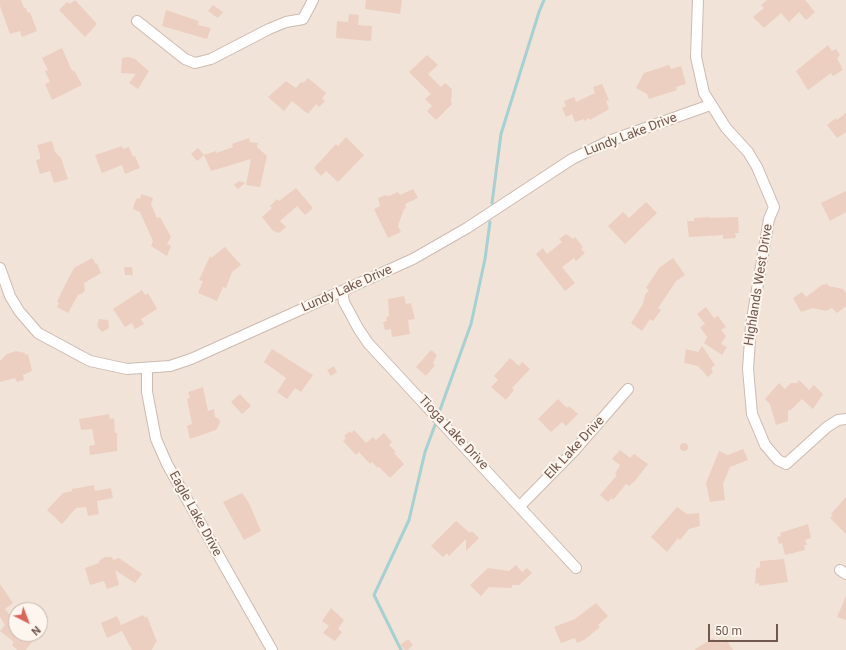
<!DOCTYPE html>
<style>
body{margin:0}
#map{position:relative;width:846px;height:650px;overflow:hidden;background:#faf1e8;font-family:Roboto,sans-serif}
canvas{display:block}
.north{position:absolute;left:8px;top:602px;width:40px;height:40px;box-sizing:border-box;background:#fdf6ee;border:1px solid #c5b6ae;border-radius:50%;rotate:138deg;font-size:11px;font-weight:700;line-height:16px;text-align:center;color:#72574e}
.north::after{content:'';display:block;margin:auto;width:14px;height:18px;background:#d86759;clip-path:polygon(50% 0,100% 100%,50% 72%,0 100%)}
.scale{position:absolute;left:708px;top:624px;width:70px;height:18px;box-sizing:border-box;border:2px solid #72574e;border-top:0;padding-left:5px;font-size:12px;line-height:14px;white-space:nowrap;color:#72574e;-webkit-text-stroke:3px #fdf6ee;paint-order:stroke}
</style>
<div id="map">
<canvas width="846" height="650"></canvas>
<div class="north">N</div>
<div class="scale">50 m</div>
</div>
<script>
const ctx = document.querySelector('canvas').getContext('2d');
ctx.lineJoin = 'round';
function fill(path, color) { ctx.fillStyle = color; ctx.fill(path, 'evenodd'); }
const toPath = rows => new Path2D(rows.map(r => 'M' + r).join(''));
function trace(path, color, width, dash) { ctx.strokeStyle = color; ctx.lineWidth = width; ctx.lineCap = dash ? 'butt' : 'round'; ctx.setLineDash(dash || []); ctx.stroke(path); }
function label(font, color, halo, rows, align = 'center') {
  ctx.font = font + ' Roboto,sans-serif'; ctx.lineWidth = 4; ctx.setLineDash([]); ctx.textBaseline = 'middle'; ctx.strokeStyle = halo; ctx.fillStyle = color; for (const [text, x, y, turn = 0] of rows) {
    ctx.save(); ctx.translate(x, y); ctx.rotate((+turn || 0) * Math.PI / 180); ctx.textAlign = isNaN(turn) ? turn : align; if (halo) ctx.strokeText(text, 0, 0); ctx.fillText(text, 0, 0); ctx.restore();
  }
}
const residential = toPath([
 [0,0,846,0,846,650,0,650],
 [16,610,40,610,40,634,16,634]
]);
const stream = toPath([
 [492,203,501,134,539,12,544,0],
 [440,410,471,324,485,259,490,222],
 [401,650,374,595,409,520,425,452,435,425]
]);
const building = toPath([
 [0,0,21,0,24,8,26,8,28,13,30,12,37,31,22,37,20,31,10,34,0,6],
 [75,0,97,24,85,37,59,10,67,2,70,4],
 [366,0,402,0,400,14,365,9],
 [767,0,805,0,815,12,806,20,799,12,789,22,781,13,764,28,753,17,764,8,761,5],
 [213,5,223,12,218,18,208,11],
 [166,10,199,21,198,25,211,28,207,39,162,26],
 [349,14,359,15,358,25,372,26,371,41,336,38,337,21,348,22],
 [828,45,832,51,836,49,840,55,837,58,843,70,833,76,831,73,808,90,796,71],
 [62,48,72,71,74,70,82,85,52,100,45,84,50,82,45,71,48,70,42,58],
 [427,55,438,65,428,74,441,87,445,83,452,89,451,102,452,104,436,120,427,111,432,106,425,99,431,94,409,72],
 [128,57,135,59,149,71,138,89,129,83,136,74,121,73,122,58],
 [669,65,671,69,681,66,686,84,676,87,677,90,649,99,647,94,636,88,644,73],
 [308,78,326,93,322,98,325,101,319,107,316,104,308,114,292,101,284,111,268,97,286,81,296,88,301,82,303,83],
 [602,84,609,100,606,101,609,109,590,120,589,118,584,121,584,119,575,122,572,114,566,117,562,108,566,106,564,101,574,97,576,102,595,93,593,87],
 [846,113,846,132,837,138,827,125,836,118,837,120],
 [346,137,364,155,338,182,326,171,321,176,314,168,336,144,338,146],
 [249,138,250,142,258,143,257,147,267,156,260,187,246,185,251,159,211,171,204,155,216,151,216,153,233,147,232,144],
 [52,141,55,152,61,158,68,179,54,183,50,171,40,174,36,160,40,159,40,155,37,145],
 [122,146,123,149,129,147,133,157,135,156,140,168,125,174,122,165,102,173,95,155],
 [198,148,204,155,197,161,191,154],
 [239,181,245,183,238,189,234,185],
 [296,188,313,208,305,215,297,206,280,221,286,227,279,233,273,231,262,217,272,208,270,206,277,199,279,201],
 [413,189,418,198,405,204,406,208,404,209,398,226,401,232,388,238,374,209,380,206,378,198,385,195,389,196,398,192,400,195],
 [846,191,846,212,830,221,821,203],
 [141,194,153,198,151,204,157,218,160,217,171,237,167,244,171,246,167,256,151,246,153,241,140,212,133,209,135,202,137,198,140,199],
 [646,202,657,213,625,244,608,226,623,212,629,218],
 [710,217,710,218,738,217,739,233,735,233,736,238,723,239,723,235,689,237,687,221,694,221,694,218],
 [566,234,573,239,575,237,583,247,581,249,585,253,576,261,574,258,562,267,575,283,565,291,536,254,543,248,547,254,562,242,559,239],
 [225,247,241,265,232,272,226,288,223,287,217,301,198,293,203,281,199,280,210,256,211,258],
 [92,258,96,264,97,263,101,273,84,283,85,290,83,293,78,295,68,313,57,307,59,303,57,302,62,291,74,268],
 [673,258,685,275,676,281,658,308,661,310,653,321,650,319,642,331,631,323,643,304,645,295,649,290,646,288,659,268],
 [124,267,132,267,133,275,125,275],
 [827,284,829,286,843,289,846,293,846,306,837,313,832,308,826,311,813,308,801,312,793,298,802,292,806,297,822,285],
 [142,290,145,295,148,293,157,309,141,319,144,324,135,329,132,323,125,327,113,309],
 [404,296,406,304,411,303,415,319,408,320,410,334,392,337,391,329,385,330,383,322,387,321,386,317,389,316,388,299],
 [706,307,714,318,718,316,726,327,721,330,726,336,721,344,727,347,722,355,704,343,707,337,700,327,705,324,697,314],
 [99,319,108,320,109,328,102,332,97,326],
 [702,346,715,365,711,368,713,372,708,377,698,366,684,363,686,349,698,352],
 [272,349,313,375,301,392,295,388,287,399,277,392,286,378,264,362],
 [431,350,437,355,433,363,435,365,426,376,416,367],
 [16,351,25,353,25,355,28,354,32,371,23,375,24,380,17,382,15,378,0,382,0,361,7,354],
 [510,358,519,366,522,362,530,369,512,388,514,390,506,400,491,387,498,380,494,376],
 [334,366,337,372,331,376,327,370],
 [799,380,809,390,814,385,823,394,813,409,802,399,792,409,788,411,788,421,776,425,770,404,765,399,779,383,785,389,791,383,797,383],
 [203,387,208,411,214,409,215,417,219,419,220,423,216,430,190,439,187,426,192,424,187,399,190,398,188,392],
 [240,394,251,406,242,414,231,402],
 [558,399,567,408,569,406,578,414,566,426,562,422,551,432,538,419],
 [109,414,110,419,114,418,115,433,117,433,117,451,90,455,89,446,95,445,92,429,81,430,79,419],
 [354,430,366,443,373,437,376,440,384,433,392,442,389,445,396,452,394,453,404,464,390,478,379,467,378,468,372,462,370,464,359,452,356,455,343,441,346,438,344,436,350,431,351,433],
 '680 447a4 4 0 1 1 8 0a4 4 0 1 1-8 0Z',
 [743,449,748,460,730,467,723,484,725,500,710,502,706,483,719,451,728,455],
 [620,450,630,458,634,454,648,464,635,481,629,486,626,484,613,500,612,498,608,502,600,495,617,475,615,474,620,465,612,459],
 [94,485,95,491,111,488,113,498,97,501,99,514,88,516,86,507,76,508,62,524,47,510,63,493,72,491,72,489],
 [242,493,249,503,261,531,244,540,223,502],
 [846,497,846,534,830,518,833,515,831,514],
 [677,507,687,514,699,513,700,526,689,529,680,540,678,538,667,552,651,537],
 [456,521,470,533,472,531,479,538,466,551,466,539,449,556,447,553,443,557,431,546],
 [808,524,811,538,805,540,807,545,804,545,805,550,785,555,782,543,779,544,777,537,781,536,780,533],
 [105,557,112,557,113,560,119,558,142,574,135,583,115,570,119,585,107,589,104,581,90,585,85,568,99,563,99,561],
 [784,559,788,582,759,586,759,583,755,584,756,569,760,567,760,561],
 [516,565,522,572,527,568,532,573,519,585,512,585,512,588,489,587,481,596,470,585,488,568,509,571],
 [0,584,13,603,5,609,16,623,16,634,38,634,26,650,17,650,12,645,14,642,0,631,5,625,0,617],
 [846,596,846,620,837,617],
 [596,603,608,616,598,625,600,627,584,640,577,643,575,638,561,643,554,627,575,619],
 [331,608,344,620,338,629,342,632,335,641,323,633,329,626,322,621],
 [143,615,145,618,147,616,157,642,155,643,152,650,132,650,122,631,107,638,101,623,117,616,121,625],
 [713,638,716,642,719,640,721,643,726,639,733,650,694,650],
 [408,639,413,645,408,650,405,650,400,645]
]);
const minor = toPath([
 [698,0,696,57,704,93,726,128,748,152,757,167,774,207,769,219,751,325,748,369,752,414,765,445,778,460,786,464,827,427,838,420,846,419],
 [137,21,185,59,195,63,211,59,269,29,286,22,303,19,313,0],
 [0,268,10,296,19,311,38,333,90,361,127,369,170,366,191,359,413,259,467,228,572,159,609,141,710,105],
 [342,291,344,302,358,328,368,343,576,568],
 [147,369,147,392,156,439,167,464,272,650],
 [520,506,574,451,628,389],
 [840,570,846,574]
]);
const streetNames = [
 ["Lundy Lake Drive",631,135,-21],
 ["Highlands West Drive",759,285,-81],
 ["Lundy Lake Drive",347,289,-24],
 ["Tioga Lake Drive",453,433,47],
 ["Elk Lake Drive",575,448,-47],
 ["Eagle Lake Drive",195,514,61]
];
fill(residential, '#f1e3d7');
trace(stream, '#a5d1d3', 3);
fill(building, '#edcfc2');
trace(minor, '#cdbbb2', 12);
trace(minor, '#fff', 10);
label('13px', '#72574e', '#fdf6ee', streetNames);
</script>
